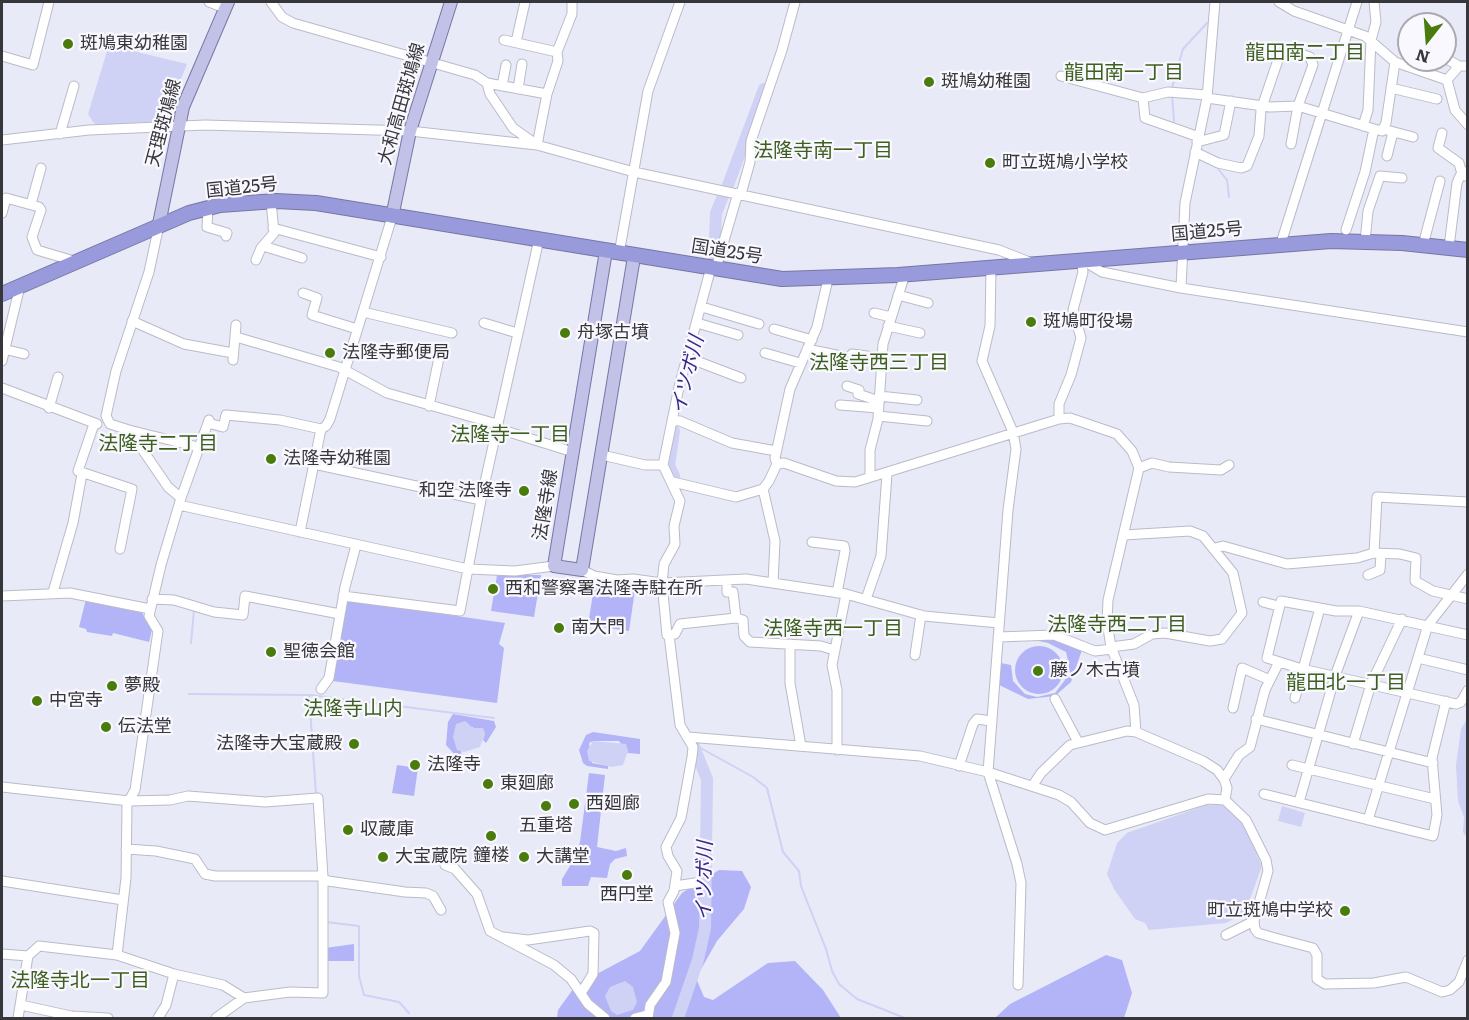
<!DOCTYPE html>
<meta charset="utf-8">
<style>
body{margin:0}
#map{position:relative;width:1469px;height:1020px;overflow:hidden;background:#e9eaf8;font-family:Literata,serif}
canvas{display:block}
.frame{position:absolute;inset:0;border:3px solid #36363b;pointer-events:none}
.north{position:absolute;left:1397px;top:12px;width:60px;height:60px;box-sizing:border-box;background:#f8f8fe;border:2px solid #aaaab0;border-radius:50%;rotate:197deg;font-size:16px;font-weight:700;line-height:24px;text-align:center;color:#36363b}
.north::after{content:'';display:block;margin:auto;width:21px;height:27px;background:#497c0c;clip-path:polygon(50% 0,100% 100%,50% 72%,0 100%)}
</style>
<div id="map">
<canvas width="1469" height="1020"></canvas>
<div class="frame"></div>
<div class="north">N</div>
</div>
<script>
const ctx = document.querySelector('canvas').getContext('2d');
ctx.lineJoin = 'round';
function fill(path, color) { ctx.fillStyle = color; ctx.fill(path, 'evenodd'); }
const toPath = rows => new Path2D(rows.map(r => 'M' + r).join(''));
function trace(path, color, width, dash) { ctx.strokeStyle = color; ctx.lineWidth = width; ctx.lineCap = dash ? 'butt' : 'round'; ctx.setLineDash(dash || []); ctx.stroke(path); }
function label(font, color, halo, rows, align = 'center') {
  ctx.font = font + ' Literata,"Noto Sans JP",serif'; ctx.lineWidth = 4.5; ctx.setLineDash([]); ctx.textBaseline = 'middle'; ctx.strokeStyle = halo; ctx.fillStyle = color; for (const [text, x, y, turn = 0] of rows) {
    ctx.save(); ctx.translate(x, y); ctx.rotate((+turn || 0) * Math.PI / 180); ctx.textAlign = isNaN(turn) ? turn : align; if (halo) ctx.strokeText(text, 0, 0); ctx.fillText(text, 0, 0); ctx.restore();
  }
}
const green = toPath([
 [497,575,541,575,534,617,491,611],
 [595,581,625,586,636,583,629,631,588,625],
 [86,599,141,611,152,630,149,642,113,633,112,636,87,632,86,629,79,627],
 [346,600,505,623,499,644,504,648,497,703,333,681],
 [1053,638,1082,650,1071,682,1055,696,1028,699,997,684,1002,657,1001,663,1011,665,1013,681,1025,694,1037,697,1055,693,1065,680,1069,665,1066,652,1048,643,1034,640,1001,642,1001,640],
 '1015 670a24 24 0 1 1 48 0a24 24 0 1 1-48 0Z',
 [453,714,494,721,496,727,486,743,483,740,485,733,472,727,461,752,462,755,455,755,446,745,448,722],
 [593,732,640,739,640,754,627,753,619,741,593,741,589,743,592,763,608,766,608,769,587,766,583,763,579,750,586,735],
 [397,765,418,768,414,796,392,793],
 [589,773,605,775,597,847,616,851,626,848,627,856,615,859,610,864,607,878,591,877,588,886,562,886,562,879,573,861,580,842],
 [719,870,742,871,751,887,744,909,717,941,696,978,704,997,713,1000,768,963,795,961,823,990,841,1018,557,1018,558,1010,576,985,640,951,682,893],
 [354,944,354,961,326,961,325,948],
 [1106,955,1122,960,1132,993,1124,1018,995,1018,1010,1004]
]);
const water = toPath([
 [112,46,187,64,169,109,171,111,165,121,96,125,93,122,88,114,108,48],
 [1467,719,1467,838,1463,832,1464,817,1458,801,1456,765,1461,729],
 [465,721,473,728,483,728,485,733,480,747,464,752,457,750,453,737,456,724],
 [593,741,626,744,628,751,623,765,611,767,589,761,587,751],
 [1206,805,1222,805,1241,818,1262,866,1245,913,1226,923,1149,930,1145,923,1135,919,1114,889,1107,874,1117,843,1127,833],
 [1282,806,1305,813,1301,827,1278,821],
 [625,981,633,987,637,1002,633,1010,617,1015,611,1011,605,996,610,987]
]);
const stream = toPath([
 [1172,88,1183,49,1207,23],
 [1172,94,1174,121],
 [174,114,195,64],
 [1215,165,1227,180,1229,197],
 [191,643,194,610],
 [189,694,309,695,316,794],
 [310,695,494,718],
 [697,746,753,777,767,788,783,852,799,871,801,886,826,949,832,971,839,984,857,999,905,1018],
 [326,922,359,926,359,976,364,995,399,1002,409,1013]
]);
const river = toPath([
 [728,185,764,89],
 [714,261,716,213,723,196],
 [674,431,669,466,674,476],
 [678,1018,698,960,705,928,707,779,692,742]
]);
const minor = toPath([
 [209,2,225,8],
 [271,2,282,17,293,23,475,75,487,83,490,94,513,128,537,145,547,94,558,61,557,52,572,14,572,2],
 [1279,2,1294,11,1365,36,1395,62,1447,80],
 [1427,19,1427,24],
 [504,40,557,52],
 [516,42,525,2],
 [2,56,33,65,49,2],
 [1445,58,1459,66],
 [1468,66,1459,66,1447,80,1455,110,1468,125],
 [1061,76,1143,98,1145,118,1199,137],
 [487,83,547,94],
 [502,86,506,65],
 [1391,88,1437,99],
 [518,89,522,64],
 [1143,98,1168,92,1207,95],
 [1207,98,1270,107,1298,106,1374,129,1365,172,1346,230],
 [1363,126,1368,110,1371,40,1376,22,1374,2],
 [1374,129,1382,131,1386,123,1395,62],
 [1383,129,1413,137],
 [1442,133,1438,148,1459,163,1462,174,1465,176],
 [60,134,74,86],
 [2,140,89,130,205,125,410,131,537,145,634,172,999,250,1032,263],
 [1197,142,1224,135,1231,101],
 [1195,152,1218,163,1241,168,1247,166,1259,136,1261,110,1280,54,1287,50,1310,57,1313,65,1298,106,1291,144],
 [1387,156,1393,132],
 [741,194,750,162,751,141,782,50,795,2],
 [31,204,41,168],
 [208,208,207,227,227,233,226,236],
 [2,213,6,198,39,207,41,210,32,237,37,250,74,261],
 [273,228,381,257],
 [1365,242,1368,211,1380,176,1402,178],
 [1281,243,1357,2],
 [1423,245,1440,181],
 [263,246,302,258],
 [1449,247,1457,183,1460,176,1468,171],
 [619,254,648,91,680,2],
 [256,260,261,248,274,233,271,201],
 [1082,260,1102,272,1181,288,1468,332],
 [716,268,738,193],
 [991,268,990,326,982,361,1013,432,1016,449,1008,510,988,772,1017,864,1021,883,1018,985],
 [710,271,679,387,663,465,680,501,674,526,675,544,664,564,662,583,667,635,675,634,680,624,736,618,743,620,744,636,750,642,821,646,834,650],
 [1181,288,1185,203,1207,98,1215,2],
 [303,293,317,298,312,315,357,329],
 [898,295,928,303],
 [702,307,759,324],
 [363,312,452,333],
 [874,313,891,317],
 [132,321,184,344,233,353],
 [484,323,517,333],
 [697,323,738,335],
 [888,326,920,333],
 [774,329,812,340],
 [236,337,339,367,387,393,497,424],
 [4,349,24,354],
 [807,349,841,356],
 [765,353,800,363],
 [852,354,881,358],
 [686,357,741,378],
 [233,360,236,325],
 [2,361,20,286],
 [847,386,859,390,858,394,879,401],
 [2,388,97,424],
 [879,396,917,400],
 [840,405,878,408],
 [429,406,441,348],
 [49,408,58,377],
 [878,416,927,421],
 [1059,419,1059,404,1071,375,1081,338,1073,310,1083,272,1081,259],
 [672,420,680,421,732,443,776,451],
 [208,423,223,427,226,415,280,420,321,429],
 [94,424,78,471,132,489,120,549],
 [496,428,573,452],
 [129,430,198,447],
 [602,455,645,465,663,465],
 [314,464,481,500],
 [777,464,784,463,836,481,855,482,1059,419,1070,418,1117,434,1132,451,1139,468,1108,600,1107,622,1111,647,1134,705,1136,732],
 [1139,468,1152,463,1169,467,1221,470,1229,465],
 [870,477,870,450,878,419,883,344,905,274],
 [673,482,736,497,763,489,769,481,777,464,775,458,790,389,817,327,828,279],
 [763,489,775,541,773,583],
 [181,498,209,420],
 [179,505,468,569,515,571,554,566],
 [300,532,321,429,326,426,330,419,392,217],
 [812,542,844,546,845,551,837,593],
 [1215,548,1223,546,1287,564,1357,558,1374,553,1400,554,1416,558,1415,581,1433,591,1468,599],
 [1374,553,1377,497,1468,502],
 [582,570,594,576,617,580,633,579,662,583,746,579,846,594,924,616,999,623],
 [1368,575,1380,570,1381,554],
 [727,581,727,592,733,592,736,618],
 [53,592,73,523,82,474],
 [2,596,70,593,150,609],
 [343,596,460,611,481,500,539,239],
 [152,599,174,600,214,612,243,615,245,596,340,614],
 [866,599,881,556,887,474],
 [1263,602,1278,606],
 [1468,635,1359,611,1336,611,1281,601,1267,658,1302,669,1456,704,1461,702,1468,690],
 [998,637,1054,635,1095,651,1112,649],
 [790,644,790,683,801,746],
 [1111,647,1134,644,1152,634,1165,633,1210,641,1222,639,1242,613,1233,573,1203,536,1190,531,1124,535],
 [915,655,921,615],
 [1418,658,1468,670],
 [321,689,329,678,345,587,356,545],
 [1295,698,1320,608],
 [1055,699,1078,742],
 [1233,708,1242,668,1270,680],
 [1256,719,1433,763],
 [688,737,920,756,988,772,1059,795,1071,802,1090,823,1105,830,1208,799,1225,800,1246,820,1266,860,1268,871,1254,921,1255,929,1258,933,1275,938,1313,948,1317,955,1317,979,1325,984,1374,983,1406,977,1442,992,1450,990,1459,982,1468,960],
 [1353,744,1371,684,1402,619],
 [837,750,837,690,832,665,846,594],
 [1292,765,1435,799],
 [959,766,973,724,977,719,991,721],
 [1224,779,1239,755,1250,747,1265,690,1279,662],
 [1033,785,1041,773,1070,745,1127,731,1136,732,1203,761,1217,770,1224,779,1227,788,1225,800],
 [2,787,129,801,170,800,188,796,265,802,318,798,323,877,323,993,290,992,244,998,216,1018],
 [1264,794,1433,836,1437,815,1432,758,1446,701],
 [1299,802,1335,676,1359,611],
 [1368,820,1428,625,1468,574],
 [126,849,156,851,195,859,205,874,215,876,319,876,328,881,405,892,426,893,433,896,441,910],
 [445,865,455,869,477,894,490,931,554,965,571,979,588,1004,605,1018],
 [2,881,123,900],
 [675,886,695,883],
 [1226,935,1254,921],
 [503,937,528,940,590,931,594,933,593,974,581,993],
 [2,954,28,956],
 [117,955,126,878,127,804,135,790,158,631,149,616,161,565,181,498,168,487,129,430,110,424,106,416,116,371,149,272,159,225],
 [21,1005,71,1016,108,1018],
 [18,1018,28,956,39,946,117,955,174,974,223,985,244,998],
 [158,1018,166,1005,174,974],
 [635,1018,647,1015],
 [648,1018,650,1005,666,982,675,933,668,902,674,891,677,871,668,856,666,847,681,818,692,757,693,747,680,725,669,635]
]);
const major = toPath([
 [392,217,410,131,451,2],
 [159,224,183,107,228,2],
 [606,251,554,566,582,570,634,257]
]);
const highway = toPath([
 [2,294,189,213,220,205,276,201,316,203,782,279,898,275,1331,241,1402,243,1468,250]
]);
const markers = [
 [68,44,6,"#497c0c"],
 [929,82,6,"#497c0c"],
 [990,163,6,"#497c0c"],
 [1031,322,6,"#497c0c"],
 [565,333,6,"#497c0c"],
 [330,353,6,"#497c0c"],
 [271,459,6,"#497c0c"],
 [524,491,6,"#497c0c"],
 [493,589,6,"#497c0c"],
 [559,628,6,"#497c0c"],
 [271,652,6,"#497c0c"],
 [1038,671,6,"#497c0c"],
 [112,686,6,"#497c0c"],
 [37,701,6,"#497c0c"],
 [106,727,6,"#497c0c"],
 [354,744,6,"#497c0c"],
 [415,765,6,"#497c0c"],
 [488,784,6,"#497c0c"],
 [574,804,6,"#497c0c"],
 [546,806,6,"#497c0c"],
 [348,830,6,"#497c0c"],
 [491,836,6,"#497c0c"],
 [383,857,6,"#497c0c"],
 [524,857,6,"#497c0c"],
 [627,875,6,"#497c0c"],
 [1345,911,6,"#497c0c"]
];
const poiNames = [
 ["斑鳩東幼稚園",80,44],
 ["斑鳩幼稚園",941,82],
 ["町立斑鳩小学校",1002,163],
 ["斑鳩町役場",1043,322],
 ["舟塚古墳",577,333],
 ["法隆寺郵便局",342,353],
 ["法隆寺幼稚園",283,459],
 ["和空 法隆寺",512,491,"right"],
 ["西和警察署法隆寺駐在所",505,589],
 ["南大門",571,628],
 ["聖徳会館",283,652],
 ["藤ノ木古墳",1050,671],
 ["夢殿",124,686],
 ["中宮寺",49,701],
 ["伝法堂",118,727],
 ["法隆寺大宝蔵殿",342,744,"right"],
 ["法隆寺",427,765],
 ["東廻廊",500,784],
 ["西廻廊",586,804],
 ["五重塔",546,826,"center"],
 ["収蔵庫",360,830],
 ["鐘楼",491,856,"center"],
 ["大宝蔵院",395,857],
 ["大講堂",536,857],
 ["西円堂",627,895,"center"],
 ["町立斑鳩中学校",1333,911,"right"]
];
const streetNames = [
 ["大和高田斑鳩線",402,104,-74],
 ["天理斑鳩線",164,123,-75],
 ["国道25号",242,188,-6],
 ["国道25号",1207,232,-5],
 ["国道25号",727,252,9],
 ["法隆寺線",546,505,-81]
];
const neighbourhoodNames = [
 ["龍田南二丁目",1305,53],
 ["龍田南一丁目",1124,73],
 ["法隆寺南一丁目",823,151],
 ["法隆寺西三丁目",879,363],
 ["法隆寺一丁目",510,435],
 ["法隆寺二丁目",158,444],
 ["法隆寺西二丁目",1117,625],
 ["法隆寺西一丁目",833,629],
 ["龍田北一丁目",1346,683],
 ["法隆寺山内",353,709],
 ["法隆寺北一丁目",80,981]
];
const waterNames = [
 ["イツボ川",688,375,-76],
 ["イツボ川",705,881,-89]
];
fill(green, '#b2b4f7');
fill(water, '#cfd1f5');
trace(stream, '#cfd1f5', 2);
trace(river, '#cfd1f5', 12);
trace(minor, '#babbc7', 11);
trace(major, '#7677a3', 14);
trace(highway, '#7677a3', 16);
trace(minor, '#fff', 9);
trace(major, '#c2c2e9', 12);
trace(highway, '#999adb', 14);
for (const [x, y, r, color] of markers) { const dot = new Path2D(); dot.arc(x, y, r, 0, 2 * Math.PI); ctx.fillStyle = color; ctx.fill(dot); trace(dot, '#f8f8fe', 2); }
label('18px', '#36363b', '#f8f8fe', poiNames, 'left');
label('18px', '#36363b', '#f8f8fe', streetNames);
label('20px', '#3d5f1f', '#f8f8fe', neighbourhoodNames);
label('italic 20px', '#37278a', '#f8f8fe', waterNames);
</script>
